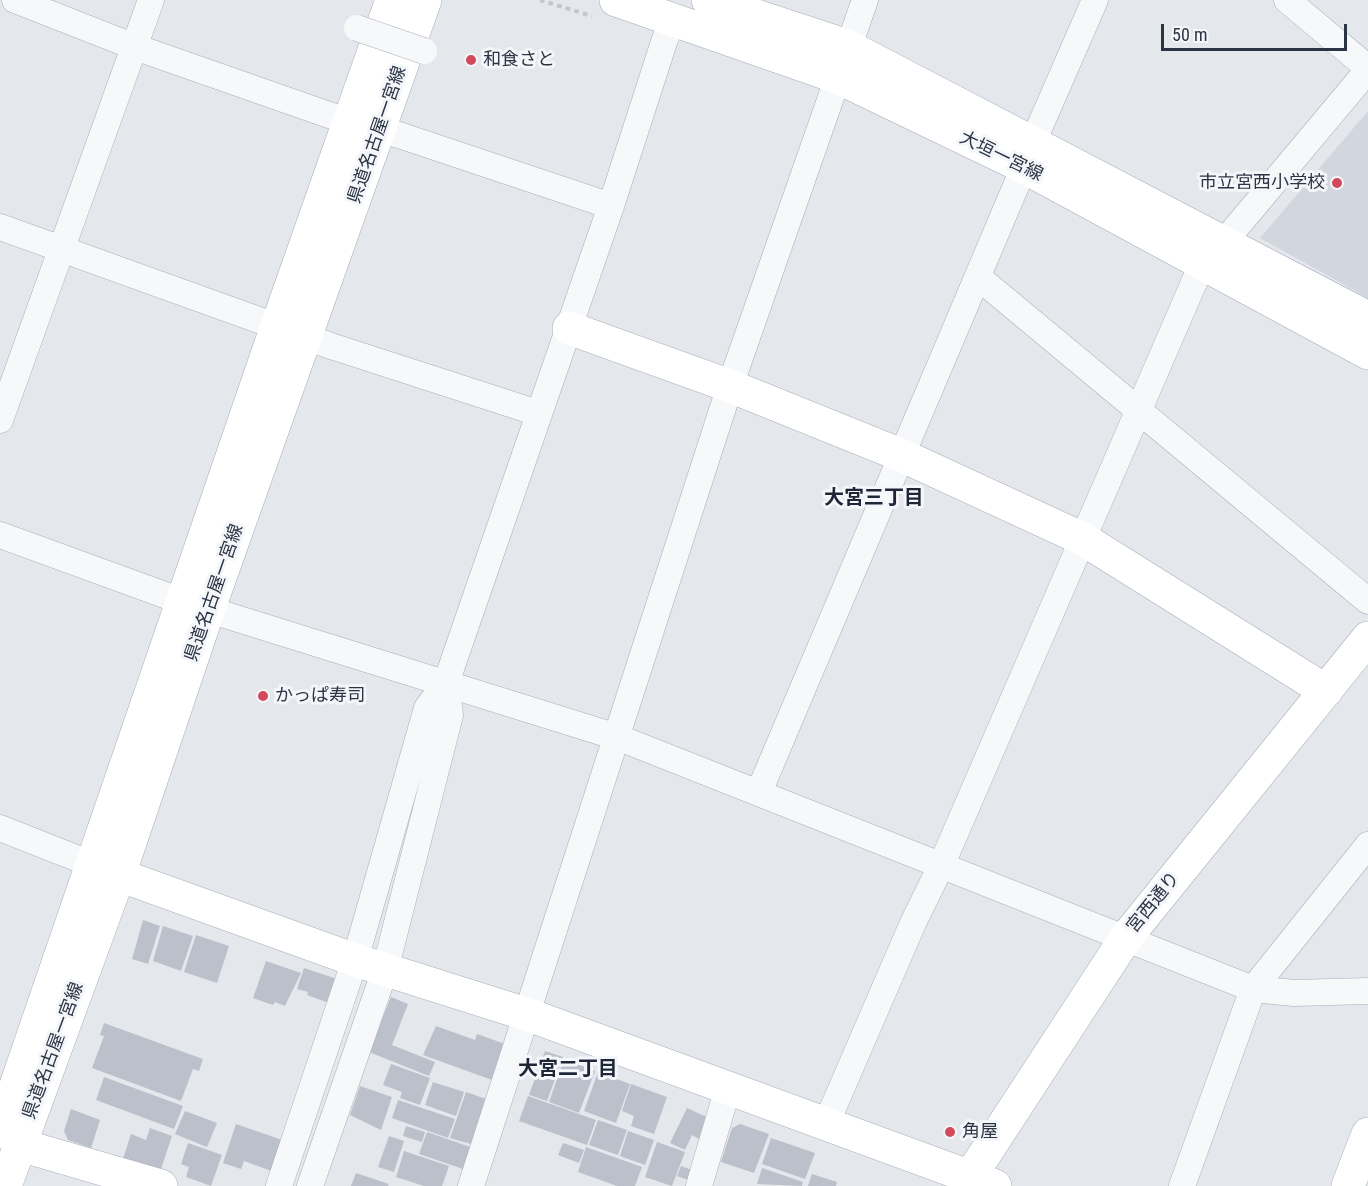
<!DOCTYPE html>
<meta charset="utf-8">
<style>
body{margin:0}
#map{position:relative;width:1368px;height:1186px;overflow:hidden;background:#e4e7ec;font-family:"Roboto Condensed",sans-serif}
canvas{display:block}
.scale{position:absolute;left:1161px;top:24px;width:186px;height:27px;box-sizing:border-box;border:3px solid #2b3445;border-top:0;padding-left:8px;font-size:18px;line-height:21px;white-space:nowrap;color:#2b3445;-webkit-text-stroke:4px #f4f6f9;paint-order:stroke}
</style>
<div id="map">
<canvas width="1368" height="1186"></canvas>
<div class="scale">50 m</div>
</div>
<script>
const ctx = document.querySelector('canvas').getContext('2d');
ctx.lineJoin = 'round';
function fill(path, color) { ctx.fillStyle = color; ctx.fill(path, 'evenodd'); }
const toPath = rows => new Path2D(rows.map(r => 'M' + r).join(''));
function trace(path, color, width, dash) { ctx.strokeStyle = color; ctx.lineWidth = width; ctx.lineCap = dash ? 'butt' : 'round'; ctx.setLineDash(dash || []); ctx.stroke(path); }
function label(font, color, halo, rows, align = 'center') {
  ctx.font = font + ' "Roboto Condensed","Noto Sans JP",sans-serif'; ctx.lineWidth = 6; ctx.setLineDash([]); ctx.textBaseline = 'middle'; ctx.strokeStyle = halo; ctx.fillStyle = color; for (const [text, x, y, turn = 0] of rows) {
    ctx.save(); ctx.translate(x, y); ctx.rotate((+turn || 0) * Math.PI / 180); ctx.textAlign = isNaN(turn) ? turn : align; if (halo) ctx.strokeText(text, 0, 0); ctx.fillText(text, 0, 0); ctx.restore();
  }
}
const built = toPath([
 [1368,111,1368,298,1260,238]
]);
const building = toPath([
 [143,920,160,926,148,964,132,959],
 [163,926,193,936,181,971,153,961],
 [196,935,229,946,217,983,184,972],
 [266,961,301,973,285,1006,275,1002,273,1005,253,998],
 [304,968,337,979,329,1003,307,995,308,992,297,989],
 [391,997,408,1004,392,1045,435,1062,429,1076,369,1052],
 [104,1023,203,1059,199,1071,193,1069,181,1101,92,1068,104,1036,100,1035],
 [436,1026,475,1040,477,1034,505,1044,492,1080,423,1055],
 [545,1051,563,1057,547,1101,529,1095],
 [564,1059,595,1071,579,1113,549,1102],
 [391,1064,430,1078,420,1105,400,1098,402,1092,383,1085],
 [598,1072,630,1084,616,1123,584,1111],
 [104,1077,183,1106,174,1129,96,1100],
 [433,1082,464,1092,456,1116,425,1105],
 [631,1084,667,1097,654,1134,631,1126,634,1116,622,1111],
 [360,1086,392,1097,381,1130,350,1115],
 [466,1092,489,1100,474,1145,450,1138],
 [528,1096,596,1120,587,1145,519,1121],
 [398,1100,455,1119,448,1138,392,1118],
 [687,1108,709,1118,699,1139,692,1135,685,1150,670,1143],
 [71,1109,100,1120,91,1148,68,1140,64,1131],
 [185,1111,217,1123,207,1147,175,1134],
 [598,1120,627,1130,618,1155,589,1145],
 [236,1124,288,1142,277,1173,244,1161,241,1169,223,1163],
 [740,1124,769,1134,754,1173,721,1162,732,1128],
 [406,1126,425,1132,422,1142,403,1136],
 [150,1128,172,1136,160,1172,123,1159,131,1134,146,1140],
 [628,1131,654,1140,645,1165,620,1156],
 [427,1132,473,1148,466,1170,419,1154],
 [389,1136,404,1141,394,1172,378,1167],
 [771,1138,815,1153,805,1179,762,1164],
 [657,1142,685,1152,672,1186,645,1177],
 [188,1143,222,1155,211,1186,186,1177,189,1167,181,1164],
 [563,1143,584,1150,579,1163,558,1155],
 [586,1147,642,1167,635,1186,617,1186,578,1172],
 [404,1151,449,1166,442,1186,424,1186,396,1177],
 [681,1166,692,1170,688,1180,677,1176],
 [762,1168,803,1182,802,1186,757,1184],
 [356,1173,389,1184,388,1186,351,1186],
 [812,1174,837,1182,836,1186,808,1186]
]);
const path = toPath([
 [540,0,592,16]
]);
const street = toPath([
 [15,0,135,47,329,115,402,136,611,206],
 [1287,0,1368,68],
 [1033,142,1095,0],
 [0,227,331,346,538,413],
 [1224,242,1368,70],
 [978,277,1368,601],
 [0,420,151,0],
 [0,535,184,602,617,737,1253,989,1294,993,1368,991],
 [759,792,1024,167],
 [0,828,109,871],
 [826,1124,913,923,941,866,1202,264],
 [279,1186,355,960,427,708,446,683,611,206,665,39,675,18],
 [310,1186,385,970,450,715,446,683],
 [471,1186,730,386,865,0],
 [699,1186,728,1088],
 [1182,1186,1253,989,1368,845]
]);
const secondary = toPath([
 [569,328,730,386,901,455,1083,539,1326,691],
 [119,875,355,960,529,1015,995,1186],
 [0,1132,277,326,392,0],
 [20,1145,161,1186],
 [5,1186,119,875,209,608,425,0],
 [964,1186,1125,939,1368,638],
 [1348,1186,1368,1134]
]);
const primary = toPath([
 [616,0,837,77,1024,167,1368,353],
 [708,0,847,46,1368,318]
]);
const streetBridge = toPath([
 [357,28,424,51]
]);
const markers = [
 [471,60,6,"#d1495b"],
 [1337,183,6,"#d1495b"],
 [263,696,6,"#d1495b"],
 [950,1132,6,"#d1495b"]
];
const poiNames = [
 ["和食さと",483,60],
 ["市立宮西小学校",1325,183,"right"],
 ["かっぱ寿司",275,696],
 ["角屋",962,1132]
];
const streetNames = [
 ["県道名古屋一宮線",378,135,-71],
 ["大垣一宮線",1001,157,26],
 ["県道名古屋一宮線",215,593,-71],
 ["宮西通り",1154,903,-51],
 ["県道名古屋一宮線",54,1051,-70]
];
const neighbourhoodNames = [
 ["大宮三丁目",874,499],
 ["大宮二丁目",568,1070]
];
fill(built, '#d2d6de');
fill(building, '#bbc0ca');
trace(street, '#a9aeb7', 27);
trace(secondary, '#a9aeb7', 34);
trace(primary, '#a3abb8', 34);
trace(path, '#c2c5cb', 4, [4.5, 4.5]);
trace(street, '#f7f8fa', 26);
trace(secondary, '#fff', 33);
trace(primary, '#fff', 33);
trace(streetBridge, '#a9aeb7', 27, []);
trace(streetBridge, '#f7f8fa', 26);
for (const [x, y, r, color] of markers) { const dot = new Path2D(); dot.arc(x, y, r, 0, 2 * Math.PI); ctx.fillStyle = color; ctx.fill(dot); trace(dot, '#f4f6f9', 2); }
label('18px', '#2b3445', '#f4f6f9', poiNames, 'left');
label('18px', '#2b3445', '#f4f6f9', streetNames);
label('bold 20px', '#1d2536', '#f4f6f9', neighbourhoodNames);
</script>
